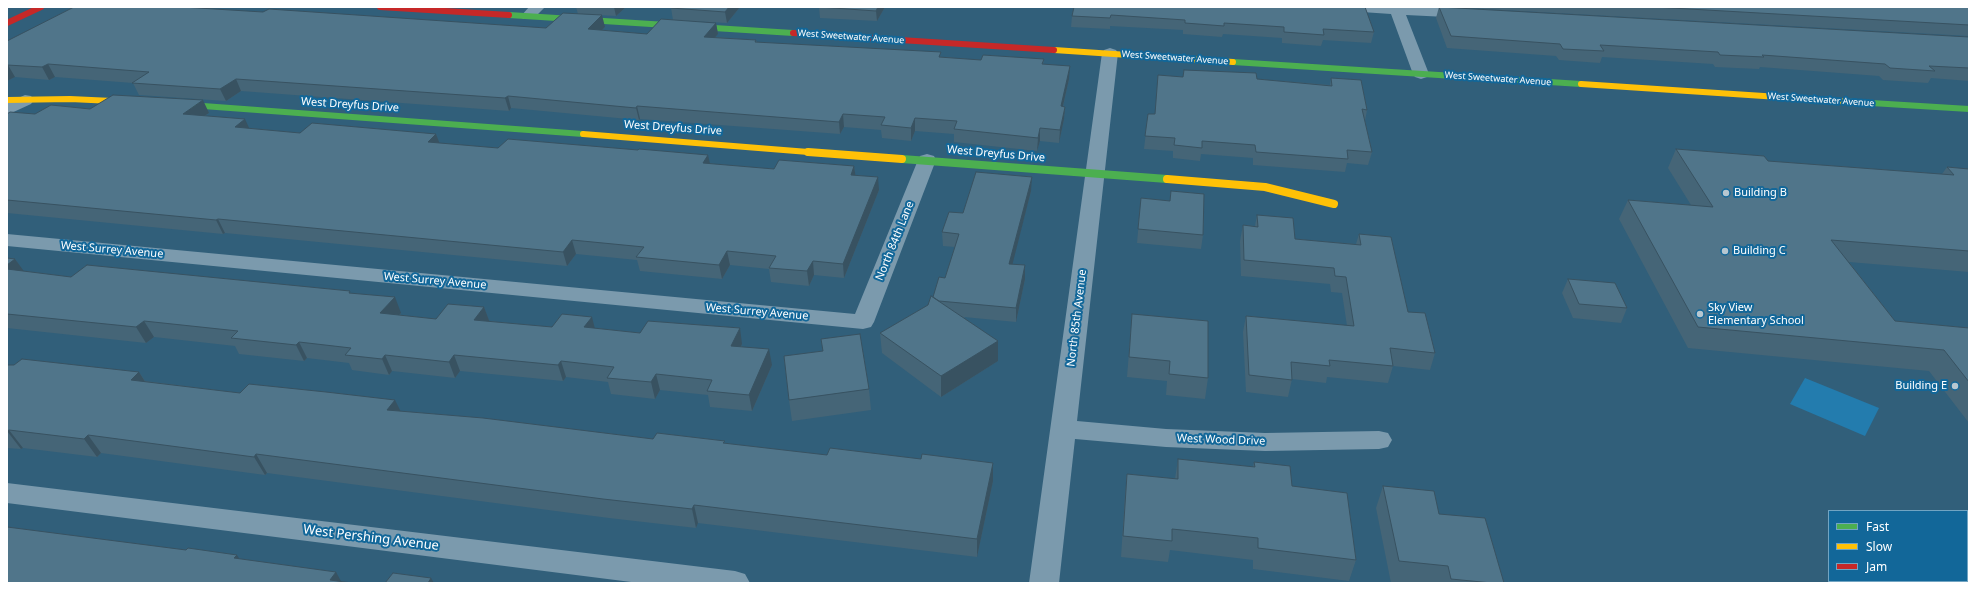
<!DOCTYPE html>
<style>
body{margin:0}
#map{position:relative;width:1976px;height:590px;overflow:hidden;background:#315f7a;font-family:"Noto Sans",sans-serif}
canvas{display:block}
.frame{position:absolute;inset:0;border:8px solid #fff;pointer-events:none}
.legend{position:absolute;left:1828px;top:510px;width:140px;height:72px;box-sizing:border-box;background:#126799;border:1px solid #71a4c2;margin:0;padding:5px 7px;list-style:none;font-size:12px;color:#fff}
.legend li{display:flex;align-items:center;gap:8px;height:20px}
.legend b{width:20px;border:1px solid #71a4c2}
</style>
<div id="map">
<canvas width="1976" height="590"></canvas>
<div class="frame"></div>
<ul class="legend">
<li><b style="height:5px;background:#4caf50"></b>Fast</li>
<li><b style="height:5px;background:#ffc107"></b>Slow</li>
<li><b style="height:5px;background:#c62828"></b>Jam</li>
</ul>
</div>
<script>
const ctx = document.querySelector('canvas').getContext('2d');
ctx.lineJoin = 'round';
function fill(path, color) { ctx.fillStyle = color; ctx.fill(path, 'evenodd'); }
const toPath = rows => new Path2D(rows.map(r => 'M' + r).join(''));
function trace(path, color, width, dash) { ctx.strokeStyle = color; ctx.lineWidth = width; ctx.lineCap = dash ? 'butt' : 'round'; ctx.setLineDash(dash || []); ctx.stroke(path); }
function label(font, color, halo, rows, align = 'center') {
  ctx.font = font + ' "Noto Sans",sans-serif'; ctx.lineWidth = 4; ctx.setLineDash([]); ctx.textBaseline = 'middle'; ctx.strokeStyle = halo; ctx.fillStyle = color; for (const [text, x, y, turn = 0] of rows) {
    ctx.save(); ctx.translate(x, y); ctx.rotate((+turn || 0) * Math.PI / 180); ctx.textAlign = isNaN(turn) ? turn : align; if (halo) ctx.strokeText(text, 0, 0); ctx.fillText(text, 0, 0); ctx.restore();
  }
}
const green = toPath([
 [1805,378,1879,408,1865,436,1790,404]
]);
const street = toPath([
 [529,7,545,7,533,19,523,19,521,16,529,7],
 [1340,7,1423,7,1467,10,1472,11,1474,14,1472,17,1467,18,1406,15,1429,74,1427,77,1421,79,1415,77,1413,74,1391,14,1347,11,1342,10,1340,7],
 [1110,48,1116,50,1118,53,1077,421,1166,429,1265,433,1379,431,1388,433,1392,440,1388,447,1379,449,1265,451,1166,447,1075,439,1059,583,1029,583,1102,53,1104,50,1110,48],
 [25,95,31,96,34,100,31,104,7,115,7,103,25,95],
 [927,154,934,156,936,160,874,322,871,327,863,329,7,246,7,234,855,314,918,160,920,156,927,154],
 [7,483,735,571,745,574,750,583,639,583,7,503,7,483]
]);
const fastFar1 = toPath([
 [509,15,793,33],
 [1233,62,1581,84],
 [1855,102,1969,109],
 [176,104,583,134]
]);
const fast = toPath([
 [902,159,1167,179]
]);
const slowFar1 = toPath([
 [1054,50,1233,62],
 [1581,84,1855,102],
 [7,100,70,99,134,102],
 [583,134,821,153]
]);
const slow = toPath([
 [808,152,902,159],
 [1167,179,1265,187,1334,204]
]);
const jam = toPath([
 [380,7,509,15],
 [7,23,41,7],
 [793,33,1054,50]
]);
const wall = toPath([
 [576,7,626,7,616,16,578,14],
 [740,7,727,23,673,20,671,8],
 [819,7,885,7,877,21,820,18],
 [1074,7,1374,32,1371,43,1323,40,1321,46,1282,43,1282,38,1223,34,1222,37,1183,34,1183,30,1110,26,1110,29,1071,27,1072,16],
 [1439,7,1969,37,1969,81,1931,78,1928,83,1883,80,1879,76,1760,67,1759,69,1715,67,1713,64,1602,57,1600,63,1559,60,1556,56,1447,48,1436,18],
 [1449,7,1969,7,1969,36],
 [263,12,546,28,605,27,602,30,647,34,716,23,718,34,715,37,756,40,757,42,981,60,1044,59,1043,65,1069,79,1063,107,1065,107,1064,119,1059,143,1040,141,1037,151,954,142,954,134,915,131,911,141,882,138,881,130,844,127,840,134,640,119,639,120,511,108,509,111,241,91,226,101,139,95,133,83,55,77,49,80,15,77,7,81,7,41],
 [1184,70,1257,79,1330,85,1331,78,1367,110,1365,121,1372,152,1368,165,1347,163,1345,172,1253,165,1253,158,1201,154,1200,161,1173,158,1173,151,1144,149,1148,114,1154,114,1183,77],
 [90,109,209,113,205,116,250,128,300,133,436,134,439,143,498,148,710,164,774,169,854,166,855,175,879,190,844,278,814,275,809,286,771,282,769,269,730,265,722,279,640,271,637,260,576,254,567,266,225,233,223,234,7,213,7,114,35,114],
 [1676,149,1768,161,1942,174,1947,167,1969,169,1969,272,1849,262,1895,321,1969,328,1969,423,1929,371,1688,348,1619,219,1628,200,1691,205,1668,168],
 [1031,191,1012,264,1025,279,1016,322,964,317,998,361,941,397,882,353,880,333,928,305,945,278,955,247,943,246,942,232,963,213],
 [1171,191,1203,235,1201,249,1137,243,1141,198,1170,201],
 [1257,215,1295,239,1356,244,1359,234,1435,353,1430,370,1393,366,1388,383,1327,377,1326,383,1292,379,1288,397,1246,392,1243,332,1246,316,1347,326,1342,293,1331,292,1330,284,1241,276,1240,241,1243,225,1255,226],
 [7,258,15,259,23,271,71,277,350,291,350,293,401,313,400,315,436,319,484,307,489,321,552,327,595,328,742,344,741,346,772,365,752,411,710,407,708,395,660,390,655,399,611,394,608,382,566,377,563,381,460,371,455,378,392,371,389,375,352,370,349,363,307,358,304,361,239,354,235,346,154,337,146,343,7,328],
 [1568,279,1627,308,1621,323,1573,318,1562,293],
 [1132,314,1208,378,1205,399,1166,395,1167,381,1127,377],
 [7,365,139,372,145,381,240,393,653,439,725,444,993,481,977,557,698,523,696,528,609,518,267,473,265,475,101,453,97,457,23,448,21,449,7,448],
 [869,389,871,410,792,421,789,400],
 [1178,459,1253,467,1254,462,1292,486,1356,560,1349,581,1253,569,1253,560,1170,550,1168,562,1121,557,1125,495,1127,474,1175,479],
 [1383,486,1439,514,1504,583,1391,583,1376,508]
]);
const shadedWall = toPath([
 [614,7,626,7,616,16],
 [729,7,740,7,727,23,725,12],
 [878,7,885,7,877,21,876,11],
 [602,15,605,27,591,41,588,29],
 [716,23,718,34,706,48,704,37],
 [48,64,55,77,49,80,42,67],
 [7,65,8,65,15,77,7,81],
 [1070,66,1069,79,1060,119,1061,106],
 [236,79,241,91,226,101,220,89],
 [508,96,511,108,509,111,505,98],
 [203,100,209,113,189,126,183,114],
 [637,106,640,119,639,120,636,108],
 [1065,107,1064,119,1059,143,1060,130],
 [843,114,844,127,840,134,839,122],
 [915,118,915,131,911,141,911,128],
 [245,119,251,132,235,127],
 [1040,128,1040,141,1037,151,1038,138],
 [436,134,441,147,428,142],
 [708,155,711,168,703,163],
 [854,166,856,179,851,175],
 [878,177,879,190,844,278,843,264],
 [1032,177,1031,191,1009,278,1009,264],
 [218,219,225,233,223,234,216,220],
 [572,240,576,254,567,266,563,252],
 [727,251,730,265,722,279,719,265],
 [15,259,26,274,7,277,7,265],
 [813,261,814,275,809,286,807,271],
 [1025,265,1025,279,1016,322,1016,308],
 [395,297,401,313,387,328,380,313],
 [484,307,490,323,474,320],
 [592,317,596,333,584,327],
 [144,321,154,337,146,343,136,327],
 [740,328,742,344,734,361,731,346],
 [998,341,998,361,941,397,941,376],
 [299,342,307,358,304,361,296,345],
 [769,349,772,365,752,411,749,395],
 [385,355,392,371,389,375,382,359],
 [454,355,460,371,455,378,449,362],
 [561,361,566,377,563,381,558,365],
 [139,372,151,391,131,380],
 [656,374,660,390,655,399,651,382],
 [395,400,404,418,387,410],
 [9,430,23,448,21,449,7,431],
 [88,435,101,453,97,457,84,439],
 [256,454,267,473,265,475,254,457],
 [993,463,993,481,977,557,977,539],
 [694,505,698,523,696,528,692,509],
 [237,555,250,575,234,558],
 [336,572,342,583,330,580],
 [431,578,434,583,428,583]
]);
const building = toPath([
 [74,7,182,7,263,12,269,9,546,28,563,13,602,15,588,29,647,34,661,19,716,23,704,37,756,40,755,42,941,52,939,57,981,60,983,55,1044,59,1042,64,1070,66,1061,106,1065,107,1060,130,1040,128,1038,138,954,129,957,121,915,118,911,128,881,125,885,117,843,114,839,122,637,106,636,108,508,96,505,98,236,79,220,89,132,83,149,72,48,64,42,67,7,65,7,41,74,7],
 [672,7,729,7,725,12,671,8,672,7],
 [819,7,878,7,876,11,819,7],
 [1074,7,1365,7,1374,32,1323,29,1324,35,1284,32,1284,27,1224,23,1224,26,1185,23,1185,20,1111,15,1110,18,1072,16,1074,7],
 [1439,7,1969,37,1969,68,1929,66,1935,71,1890,68,1885,64,1762,55,1764,57,1720,55,1718,52,1600,45,1604,51,1563,49,1560,44,1451,36,1439,7],
 [1654,7,1969,7,1969,25,1654,7],
 [1184,70,1256,73,1257,79,1332,86,1331,78,1361,80,1367,110,1362,109,1372,152,1347,150,1348,159,1256,152,1255,145,1202,141,1202,148,1174,145,1175,138,1145,136,1148,114,1155,114,1158,75,1183,77,1184,70],
 [113,95,203,100,183,114,245,119,235,127,300,133,312,123,436,134,428,142,498,148,508,139,638,150,639,149,708,155,703,163,774,169,779,160,854,166,851,175,878,177,843,264,813,261,807,271,769,268,776,256,727,251,719,265,636,257,644,247,572,240,563,252,218,219,216,220,7,200,7,114,10,112,35,114,51,105,90,109,113,95],
 [1676,149,1764,156,1768,161,1954,175,1947,167,1969,169,1969,251,1831,240,1895,321,1969,328,1969,382,1944,350,1698,327,1628,200,1713,207,1676,149],
 [976,172,1032,177,1009,264,1025,265,1016,308,939,301,933,297,939,277,945,278,959,234,942,232,949,212,963,213,976,172],
 [1171,191,1204,194,1203,235,1138,229,1141,198,1170,201,1171,191],
 [1257,215,1293,218,1295,239,1361,245,1359,234,1391,237,1408,312,1425,313,1435,353,1390,348,1393,366,1329,360,1330,366,1291,362,1292,380,1249,375,1246,316,1354,326,1346,277,1335,276,1334,268,1244,260,1243,225,1258,227,1257,215],
 [7,258,15,259,7,265,7,258],
 [87,265,350,291,349,293,395,297,380,313,436,319,448,304,484,307,474,320,552,327,562,314,592,317,584,327,640,333,648,321,740,328,731,346,769,349,749,395,707,391,712,380,656,374,651,382,607,378,614,367,561,361,558,365,454,355,449,362,385,355,382,359,345,355,351,348,299,342,296,345,231,338,238,331,144,321,136,327,7,314,7,269,71,277,87,265],
 [1568,279,1615,283,1627,308,1579,304,1568,279],
 [931,296,998,341,941,376,880,333,928,305,931,296],
 [1132,314,1208,321,1208,378,1169,374,1170,361,1129,357,1132,314],
 [860,334,869,389,789,400,784,356,823,351,821,339,860,334],
 [22,359,139,372,131,380,240,393,249,384,326,392,395,400,387,410,483,418,653,439,657,433,725,441,723,443,827,455,830,448,921,459,922,454,993,463,977,539,694,505,692,509,603,499,256,454,254,457,88,435,84,439,9,430,7,431,7,365,14,365,22,359],
 [1178,459,1255,467,1254,462,1290,466,1292,486,1347,493,1356,560,1258,548,1258,538,1172,529,1172,541,1123,536,1127,474,1178,479,1178,459],
 [1383,486,1434,491,1439,514,1485,518,1504,583,1492,583,1451,579,1448,566,1399,561,1383,486],
 [7,527,186,550,188,548,237,555,234,558,336,572,330,580,352,583,7,583,7,527],
 [393,573,431,578,428,583,385,583,393,573]
]);
const markers = [
 [1726,193,4,"#b7c7d0"],
 [1725,251,4,"#b7c7d0"],
 [1700,314,4,"#b7c7d0"],
 [1955,386,4,"#b7c7d0"]
];
const farStreetnames = [
 ["West Sweetwater Avenue",851,37,4],
 ["West Sweetwater Avenue",1175,58,4],
 ["West Sweetwater Avenue",1498,79,4],
 ["West Sweetwater Avenue",1821,100,4]
];
const streetNames = [
 ["West Dreyfus Drive",350,105,4],
 ["West Dreyfus Drive",673,128,4],
 ["West Dreyfus Drive",996,154,5],
 ["North 84th Lane",895,241,-68],
 ["West Surrey Avenue",112,250,5],
 ["West Surrey Avenue",435,281,5],
 ["West Surrey Avenue",757,312,5],
 ["North 85th Avenue",1077,318,-83],
 ["West Wood Drive",1221,440,2]
];
const poiNames = [
 ["Building B",1734,193],
 ["Building C",1733,251],
 ["Sky View",1708,308],
 ["Elementary School",1708,321],
 ["Building E",1947,386,"right"]
];
const nearStreetnames = [
 ["West Pershing Avenue",371,538,7]
];
fill(green, '#237cae');
fill(street, '#7b9aad');
trace(fastFar1, '#4caf50', 6);
trace(fast, '#4caf50', 8);
trace(slowFar1, '#ffc107', 6);
trace(slow, '#ffc107', 8);
trace(jam, '#c62828', 6);
fill(wall, '#456577');
fill(shadedWall, '#385261');
fill(building, '#50758a');
trace(building, '#385261', 1);
for (const [x, y, r, color] of markers) { const dot = new Path2D(); dot.arc(x, y, r, 0, 2 * Math.PI); ctx.fillStyle = color; ctx.fill(dot); trace(dot, '#126799', 1.5); }
label('9px', '#fff', '#126799', farStreetnames);
label('11px', '#fff', '#126799', streetNames);
label('11px', '#fff', '#126799', poiNames, 'left');
label('13px', '#fff', '#126799', nearStreetnames);
</script>
